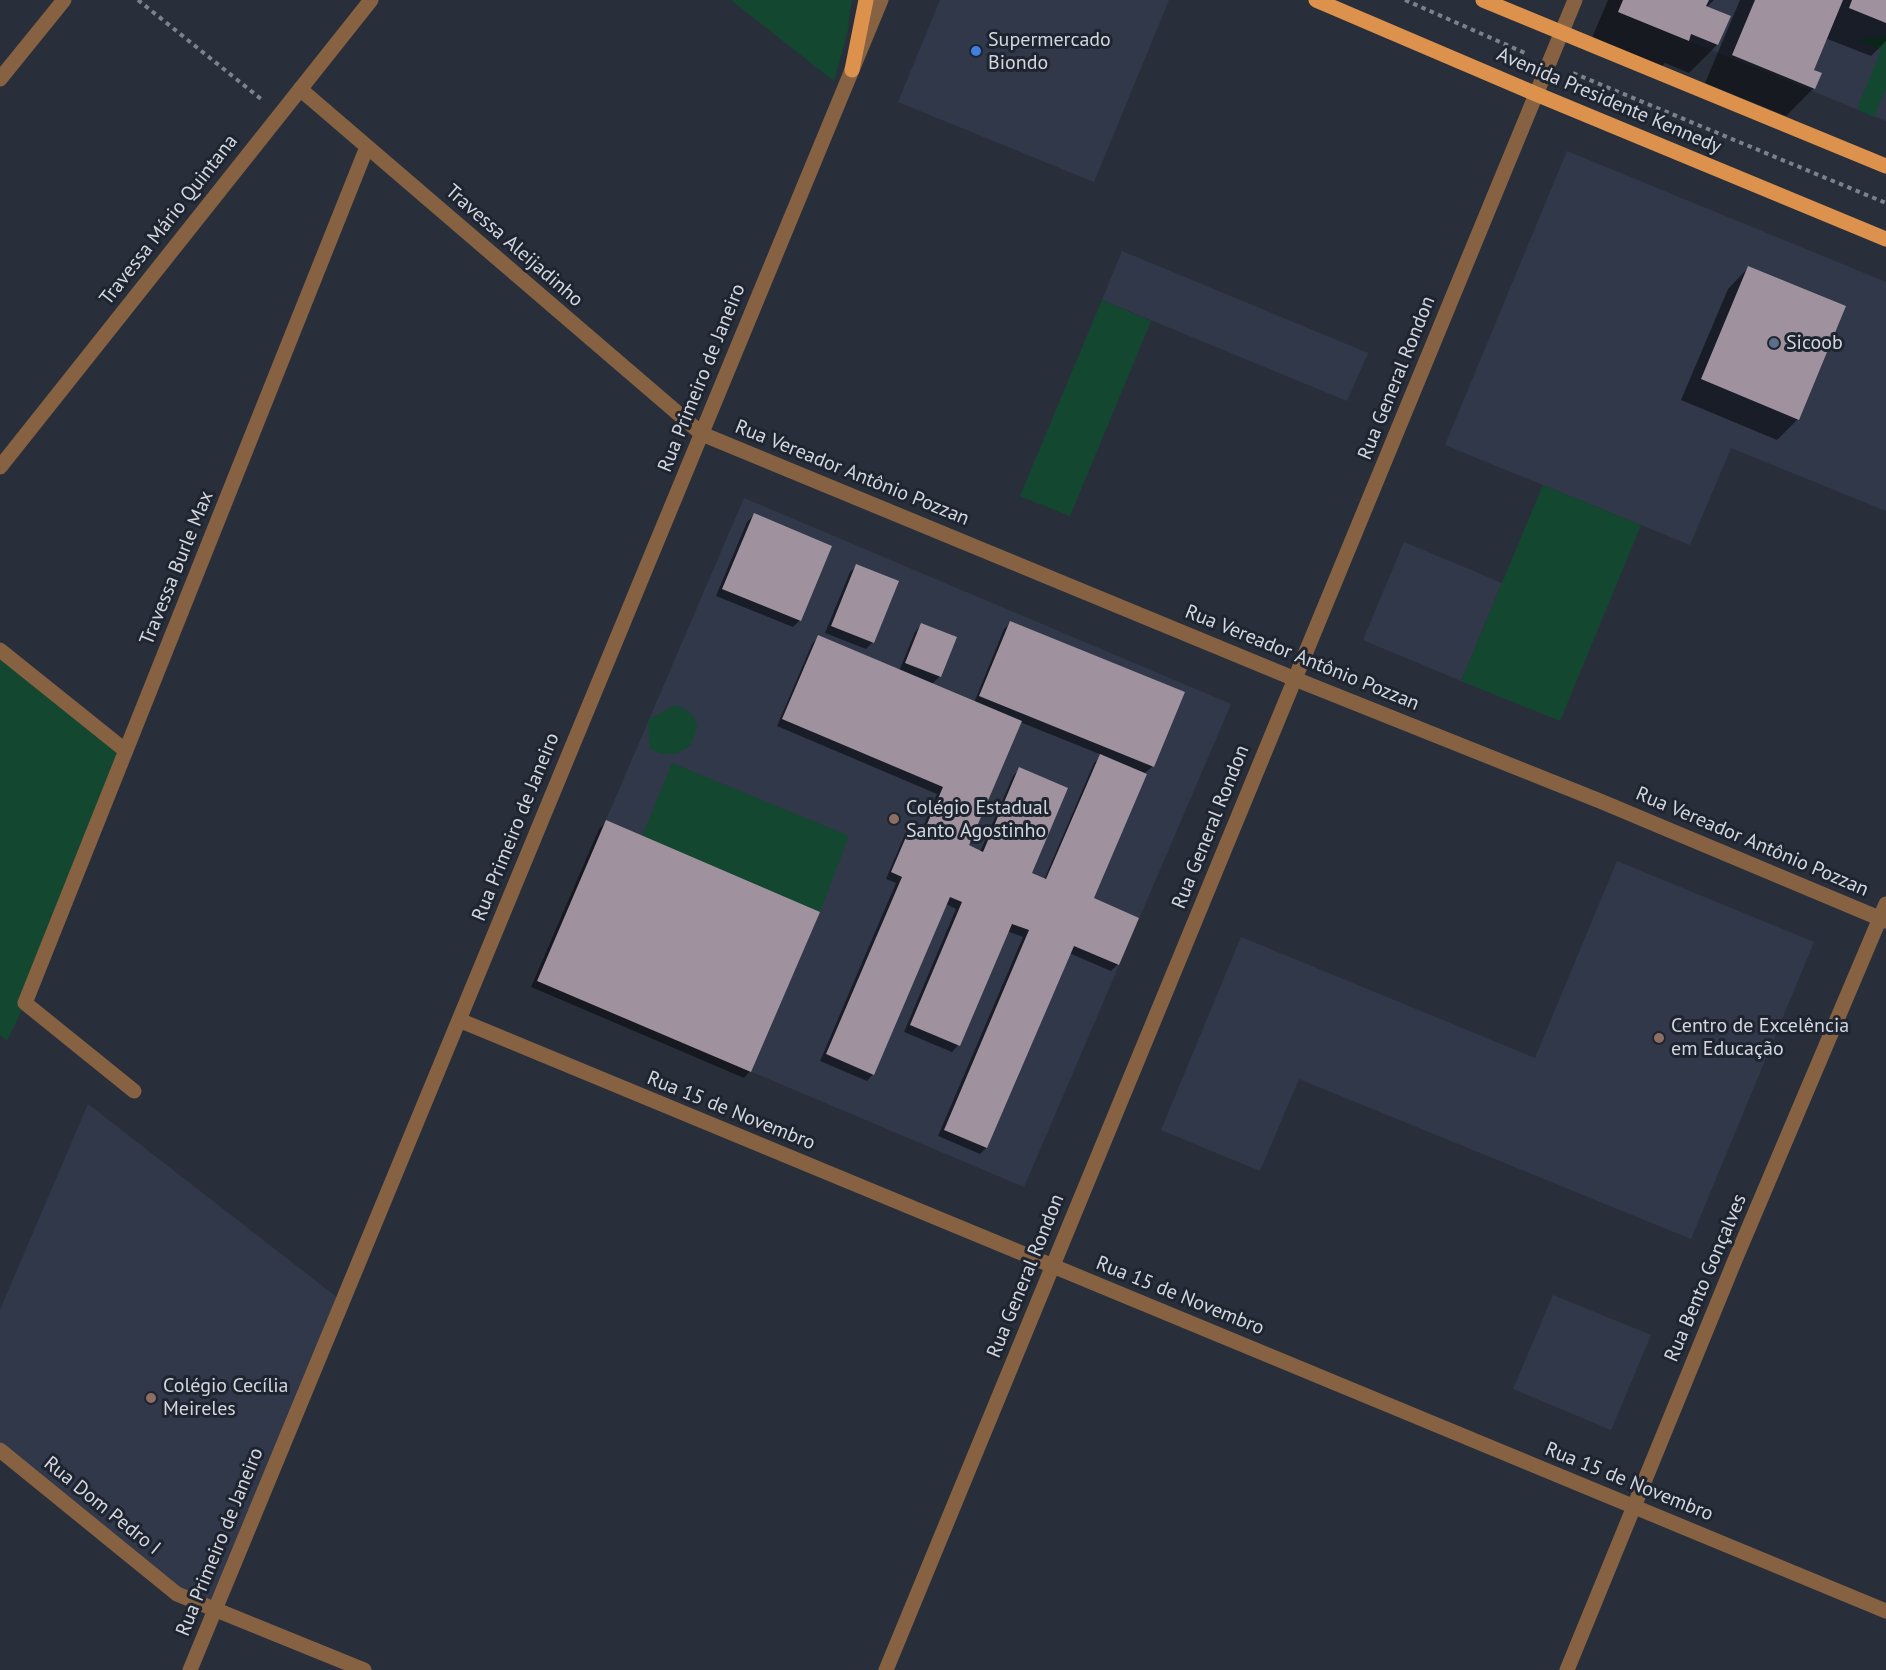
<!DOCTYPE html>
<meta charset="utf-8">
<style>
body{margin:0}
canvas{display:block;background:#292f3a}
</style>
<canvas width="1886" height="1670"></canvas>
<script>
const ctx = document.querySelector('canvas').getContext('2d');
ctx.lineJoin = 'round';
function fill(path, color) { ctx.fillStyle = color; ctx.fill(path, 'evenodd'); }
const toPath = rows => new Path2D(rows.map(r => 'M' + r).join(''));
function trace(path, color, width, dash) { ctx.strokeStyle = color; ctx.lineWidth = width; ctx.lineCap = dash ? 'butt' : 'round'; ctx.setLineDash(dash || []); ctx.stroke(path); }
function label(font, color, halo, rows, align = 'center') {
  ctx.font = font + ' "PT Sans",sans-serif'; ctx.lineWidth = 6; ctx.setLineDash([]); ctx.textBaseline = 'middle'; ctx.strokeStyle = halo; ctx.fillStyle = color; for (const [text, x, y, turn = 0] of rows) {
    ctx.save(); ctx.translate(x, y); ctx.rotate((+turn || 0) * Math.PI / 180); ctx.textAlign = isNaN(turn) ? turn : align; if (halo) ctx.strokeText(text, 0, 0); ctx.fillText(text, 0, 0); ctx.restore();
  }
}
const built = toPath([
 [940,0,1169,0,1094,182,898,102],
 [1623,0,1886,0,1886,121,1618,12],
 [1567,151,1886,282,1886,511,1731,448,1690,545,1445,445],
 [1122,251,1368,353,1347,401,1102,300],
 [744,498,1231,704,1024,1187,537,981],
 [1404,542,1502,583,1461,681,1363,640],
 [1617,861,1814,942,1691,1239,1299,1079,1260,1171,1161,1130,1241,937,1535,1058],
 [88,1104,343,1302,215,1610,177,1594,0,1450,0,1310],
 [1553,1295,1651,1335,1611,1430,1513,1389]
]);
const green = toPath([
 [731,0,852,0,847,34,834,81],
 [1886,36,1886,88,1874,117,1857,109,1881,50,1857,40],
 [1102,300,1151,321,1070,516,1020,496],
 [1543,485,1641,525,1560,721,1461,681],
 [0,650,126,751,25,1003,7,1041,0,1035],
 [675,705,684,709,694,716,697,727,691,745,676,754,662,754,650,749,648,720],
 [672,763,849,836,820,912,642,836]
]);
const shadow = toPath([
 [1608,0,1714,0,1707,7,1729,16,1717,45,1689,73,1665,63,1660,68,1591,40],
 [1740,0,1886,0,1886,41,1871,56,1825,38,1812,71,1814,88,1786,116,1705,83],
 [1749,267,1798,419,1777,440,1681,400,1728,289],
 [754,515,830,547,799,621,793,627,716,596,747,522],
 [857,566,873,642,866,649,825,633,850,572],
 [1010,623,1153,766,1145,773,1092,899,1118,964,1111,971,1069,953,986,1148,980,1154,938,1136,1023,937,1007,931,958,1045,952,1052,904,1032,956,909,946,904,873,1074,867,1081,820,1061,896,883,886,879,906,832,912,825,922,829,937,794,777,726,812,644,818,637,899,671,915,632,921,625,955,638,940,676,931,685,974,703,1004,629],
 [1020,722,1102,755,1094,763,1044,880,1030,874,1020,769,1013,776,980,852,967,846],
 [606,822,750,1071,744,1078,531,987,599,829]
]);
const building = toPath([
 [1623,0,1709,0,1706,6,1731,16,1718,45,1691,34,1689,41,1618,12],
 [1755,0,1843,0,1814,70,1822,73,1815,89,1732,55],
 [1852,0,1886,0,1886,23,1849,8],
 [1748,266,1846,306,1799,420,1701,379],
 [754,513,832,546,801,621,722,589],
 [856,564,899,581,874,643,831,626],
 [1010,621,1185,692,1154,767,979,696],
 [921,623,957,637,941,677,905,663],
 [818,635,1022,721,969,845,983,852,1019,767,1068,788,1032,873,1046,879,1100,754,1147,774,1094,898,1139,918,1119,965,1074,946,987,1148,944,1130,1029,930,1012,924,960,1046,910,1025,962,902,950,897,874,1075,826,1054,902,877,891,872,912,823,925,829,943,787,782,719],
 [606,820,820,912,751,1072,537,981]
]);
const path = toPath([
 [138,0,261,99],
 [1405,0,1525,53],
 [1573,73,1886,203]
]);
const minor = toPath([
 [0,79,64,0],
 [300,89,702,434,1295,679,1600,801,1886,921],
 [0,467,371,0],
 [0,650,126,751],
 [459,1020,1886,1611],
 [134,1091,25,1003,367,147],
 [0,1450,177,1594,364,1670],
 [190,1670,881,0],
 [886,1670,1575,0],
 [1567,1670,1735,1260,1886,904]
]);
const major = toPath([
 [1316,0,1536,94,1886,239],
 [1483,0,1886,166],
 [852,70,866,0]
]);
const markers = [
 [976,51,6,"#3f7fe0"],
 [1774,343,6,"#5c6f8a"],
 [894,819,6,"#8d6e63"],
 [1659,1038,6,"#8d6e63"],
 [151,1398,6,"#8d6e63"]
];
const poiNames = [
 ["Supermercado",988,40],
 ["Biondo",988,63],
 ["Sicoob",1786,343],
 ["Colégio Estadual",906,808],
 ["Santo Agostinho",906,831],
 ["Centro de Excelência",1671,1026],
 ["em Educação",1671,1049],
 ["Colégio Cecília",163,1386],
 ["Meireles",163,1409]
];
const streetNames = [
 ["Avenida Presidente Kennedy",1609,101,23],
 ["Travessa Mário Quintana",169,220,-52],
 ["Travessa Aleijadinho",514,246,41],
 ["Rua Primeiro de Janeiro",702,378,-68],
 ["Rua General Rondon",1397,378,-68],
 ["Rua Vereador Antônio Pozzan",852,473,22],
 ["Travessa Burle Max",177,568,-68],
 ["Rua Vereador Antônio Pozzan",1302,658,22],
 ["Rua Primeiro de Janeiro",516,827,-68],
 ["Rua General Rondon",1211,827,-68],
 ["Rua Vereador Antônio Pozzan",1752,842,23],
 ["Rua 15 de Novembro",731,1111,22],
 ["Rua General Rondon",1026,1276,-68],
 ["Rua Bento Gonçalves",1706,1278,-67],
 ["Rua 15 de Novembro",1180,1296,22],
 ["Rua 15 de Novembro",1629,1482,22],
 ["Rua Dom Pedro I",102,1506,39],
 ["Rua Primeiro de Janeiro",220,1542,-68]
];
fill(built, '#303849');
fill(green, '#14472f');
fill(shadow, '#0007');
fill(building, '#9f929e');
trace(path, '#7c818a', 4, [4.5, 4.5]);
trace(minor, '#866242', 15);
trace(major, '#dc924d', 15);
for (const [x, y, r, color] of markers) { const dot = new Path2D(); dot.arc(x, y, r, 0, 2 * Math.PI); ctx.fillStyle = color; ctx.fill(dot); trace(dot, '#1f2530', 2); }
label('20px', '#d3d7df', '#1f2530', poiNames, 'left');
label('20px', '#d3d7df', '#1f2530', streetNames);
</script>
